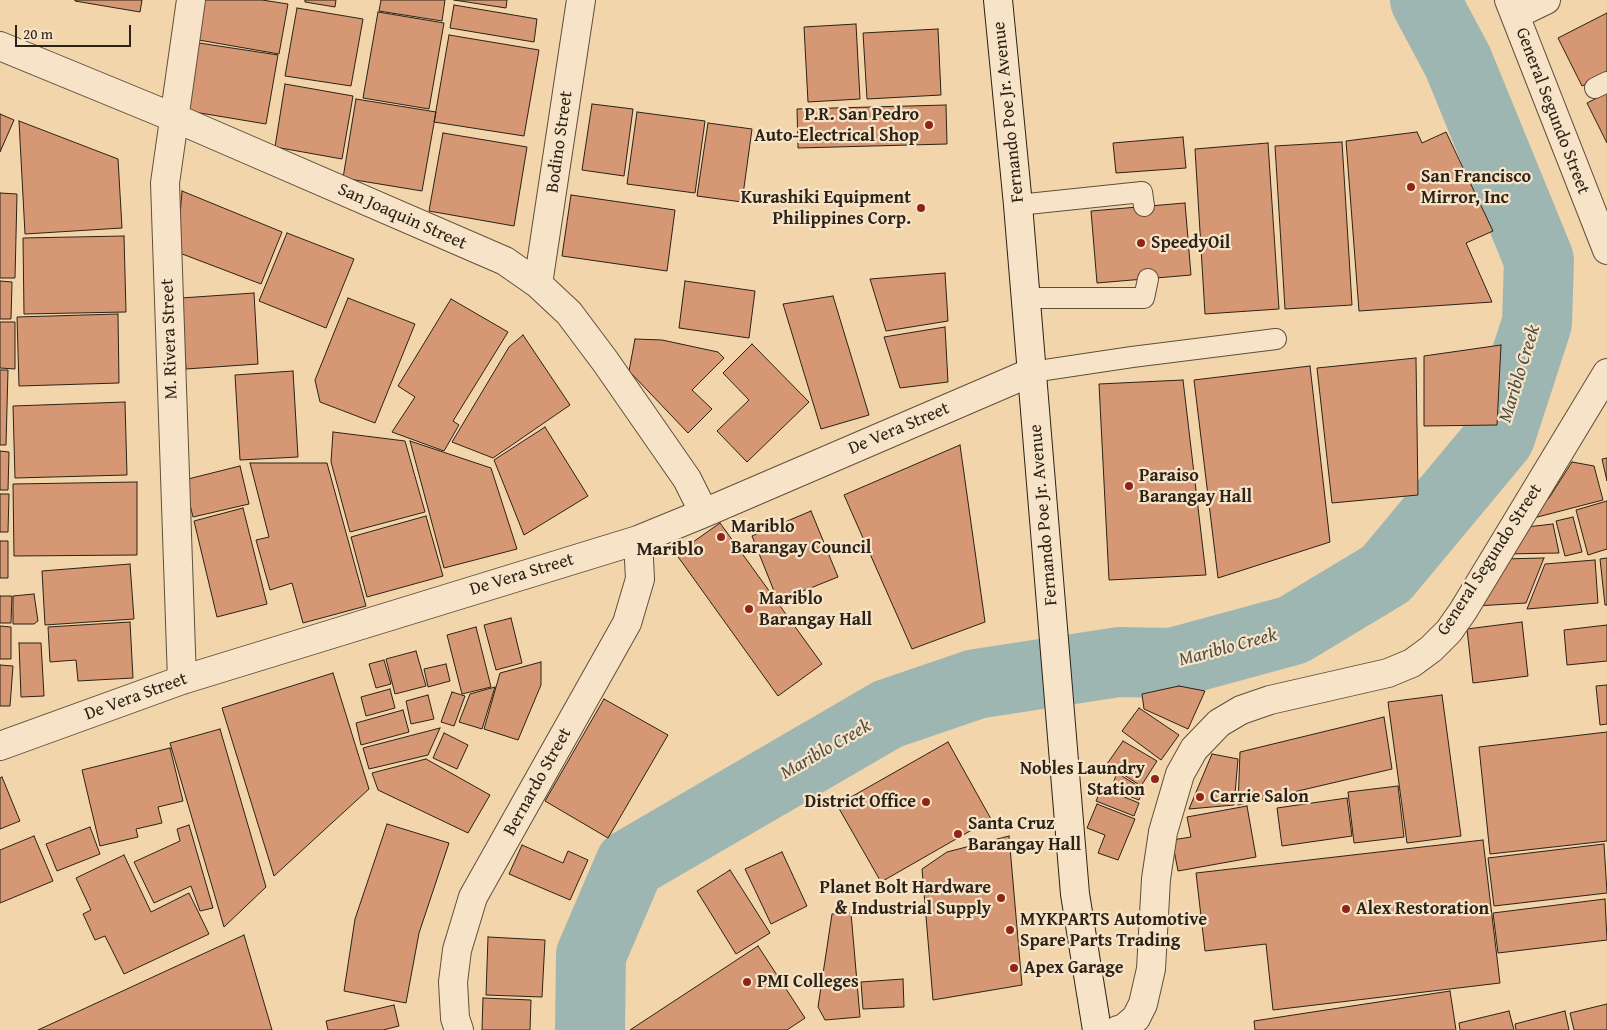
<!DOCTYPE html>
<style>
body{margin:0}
#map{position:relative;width:1607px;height:1030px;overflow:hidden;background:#f2d5aa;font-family:"Gentium Book Plus",serif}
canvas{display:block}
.scale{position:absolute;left:15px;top:25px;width:116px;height:22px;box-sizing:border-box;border:2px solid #2c2216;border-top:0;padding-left:6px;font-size:15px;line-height:18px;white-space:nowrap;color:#2c2216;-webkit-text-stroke:4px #f7e4c8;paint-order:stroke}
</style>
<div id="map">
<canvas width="1607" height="1030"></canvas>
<div class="scale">20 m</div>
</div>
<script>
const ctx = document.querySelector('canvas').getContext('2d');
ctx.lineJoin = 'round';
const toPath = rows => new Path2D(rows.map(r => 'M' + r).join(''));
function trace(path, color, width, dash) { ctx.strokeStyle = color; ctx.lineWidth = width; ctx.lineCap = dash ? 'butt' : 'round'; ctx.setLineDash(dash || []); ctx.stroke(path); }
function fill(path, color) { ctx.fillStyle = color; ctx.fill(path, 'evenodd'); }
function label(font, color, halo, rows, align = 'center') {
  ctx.font = font + ' "Gentium Book Plus",serif'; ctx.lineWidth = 4.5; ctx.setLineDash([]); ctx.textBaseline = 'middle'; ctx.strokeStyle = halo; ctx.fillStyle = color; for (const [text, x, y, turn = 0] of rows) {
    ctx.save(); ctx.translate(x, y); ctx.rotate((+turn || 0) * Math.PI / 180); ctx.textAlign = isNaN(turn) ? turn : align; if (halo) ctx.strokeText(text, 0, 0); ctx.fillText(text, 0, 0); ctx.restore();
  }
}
const river = toPath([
 [590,1030,591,955,630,864,888,714,976,684,1119,662,1172,663,1293,630,1386,574,1500,437,1537,323,1539,260,1458,62,1425,0]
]);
const building = toPath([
 [75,0,142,0,140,12,75,1,75,0],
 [199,0,262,0,288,4,279,54,193,39,199,0],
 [305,0,336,0,335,7,305,2,305,0],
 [381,0,445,0,442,21,379,11,381,0],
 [454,0,507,0,506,8,454,0],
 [454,5,537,19,534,42,450,28,454,5],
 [297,8,363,19,351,86,285,76,297,8],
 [378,12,444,23,429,109,363,98,378,12],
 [1607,13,1607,74,1582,86,1558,38,1607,13],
 [856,24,860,99,808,102,804,27,856,24],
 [938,29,941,95,867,99,863,33,938,29],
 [449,35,539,50,524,136,434,122,449,35],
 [199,43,278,55,266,124,188,111,199,43],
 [285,84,353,96,342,159,275,147,285,84],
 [1607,93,1607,143,1587,103,1607,93],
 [356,99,436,112,422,191,343,178,356,99],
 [592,104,633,109,624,176,582,170,592,104],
 [946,105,947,144,798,148,797,109,946,105],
 [637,112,705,121,695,193,627,184,637,112],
 [0,114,14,120,0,152,0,114],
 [19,121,118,159,122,228,25,234,19,121],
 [708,123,752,129,742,202,697,196,708,123],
 [1417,132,1422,143,1446,132,1493,231,1466,243,1492,302,1359,311,1346,141,1417,132],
 [443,133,527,147,514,226,429,211,443,133],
 [1183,137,1186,168,1116,173,1113,143,1183,137],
 [1342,142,1352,305,1285,309,1275,146,1342,142],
 [1268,143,1279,309,1205,314,1195,149,1268,143],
 [182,191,282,232,261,284,177,252,182,191],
 [0,193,17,194,15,278,0,278,0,193],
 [571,195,675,210,667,271,562,256,571,195],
 [1185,203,1191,275,1097,283,1091,211,1185,203],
 [287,233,354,259,326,328,259,301,287,233],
 [124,236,126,312,24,314,23,238,124,236],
 [945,273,948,321,886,331,870,279,945,273],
 [0,281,12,282,11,319,0,319,0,281],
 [685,281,755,291,749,338,679,328,685,281],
 [254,293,258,364,186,369,181,298,254,293],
 [833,296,869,415,821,429,783,304,833,296],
 [348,298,415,324,375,423,320,402,315,380,348,298],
 [451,299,508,332,453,421,459,425,444,451,392,432,415,397,398,386,451,299],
 [118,314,119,383,19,386,17,317,118,314],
 [0,322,15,322,15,369,0,368,0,322],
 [945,327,948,382,900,388,884,337,945,327],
 [523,335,570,405,493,458,452,442,509,347,523,335],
 [635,339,662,340,718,352,724,358,692,390,712,409,688,433,629,371,635,339],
 [752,344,809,402,747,462,717,431,749,400,723,373,752,344],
 [1501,345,1497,425,1424,426,1424,356,1501,345],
 [1416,358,1418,495,1332,503,1317,368,1416,358],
 [1310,366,1330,542,1218,578,1194,380,1310,366],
 [0,370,8,370,6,445,0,445,0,370],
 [293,371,298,457,240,460,235,375,293,371],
 [1183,380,1206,575,1109,580,1099,384,1183,380],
 [125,402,127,475,15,478,13,406,125,402],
 [545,427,588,496,524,535,494,460,545,427],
 [333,432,405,441,425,512,350,532,331,462,333,432],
 [410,441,491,468,517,549,444,568,410,441],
 [960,445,985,622,912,649,844,495,960,445],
 [0,451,9,452,8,490,0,490,0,451],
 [1607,458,1607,481,1602,459,1607,458],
 [1572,462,1594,466,1603,500,1526,520,1534,502,1549,498,1572,462],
 [250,463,327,463,366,606,303,623,292,583,270,590,256,540,269,537,250,463],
 [240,466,249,504,193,517,184,480,240,466],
 [137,482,137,555,14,556,13,484,137,482],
 [0,494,9,494,8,532,0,532,0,494],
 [1607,501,1607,549,1588,555,1576,510,1607,501],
 [243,508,267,604,217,617,194,521,243,508],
 [811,511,838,577,778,601,752,536,811,511],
 [426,516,443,576,367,597,351,537,426,516],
 [1573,517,1582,552,1565,556,1556,521,1573,517],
 [720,523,822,664,778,696,676,554,720,523],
 [1553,524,1559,553,1504,554,1517,528,1553,524],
 [0,541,8,541,8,578,0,578,0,541],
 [1544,558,1526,603,1476,606,1501,559,1544,558],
 [1607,558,1607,605,1605,605,1600,559,1607,558],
 [1595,560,1598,603,1527,609,1545,564,1595,560],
 [130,564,134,619,45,625,42,571,130,564],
 [34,594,38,621,34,624,13,624,13,596,34,594],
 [0,596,12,596,11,623,0,623,0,596],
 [511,618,522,663,496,670,484,625,511,618],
 [130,622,133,678,78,681,76,660,50,662,48,627,130,622],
 [1522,622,1528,676,1473,683,1467,629,1522,622],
 [1607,625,1607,661,1567,665,1564,630,1607,625],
 [0,626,11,627,11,659,0,659,0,626],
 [476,627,491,687,462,694,447,635,476,627],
 [19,643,41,643,44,696,21,697,19,643],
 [416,651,426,686,395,694,386,659,416,651],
 [384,660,391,684,376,688,369,664,384,660],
 [541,662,541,685,518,740,484,729,500,673,541,662],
 [446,664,450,681,428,687,424,669,446,664],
 [0,665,13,666,10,706,0,706,0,665],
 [333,673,369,789,274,876,222,708,333,673],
 [1607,685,1607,724,1600,725,1596,686,1607,685],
 [1179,686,1205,691,1188,729,1144,709,1142,694,1179,686],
 [495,687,482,729,459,722,470,694,495,687],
 [390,689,395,708,366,716,361,697,390,689],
 [452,692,465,696,454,726,441,722,452,692],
 [428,695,434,719,411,724,406,701,428,695],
 [1442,695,1461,836,1407,843,1388,702,1442,695],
 [604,699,668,735,608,838,545,801,604,699],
 [1139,708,1179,735,1161,760,1122,731,1139,708],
 [403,710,409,732,361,745,356,723,403,710],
 [1384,717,1392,769,1238,805,1240,752,1384,717],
 [440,728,428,755,369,769,363,748,440,728],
 [220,729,266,887,224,927,170,743,220,729],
 [1607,732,1607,841,1490,854,1479,747,1607,732],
 [444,733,468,745,457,769,433,758,444,733],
 [1123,741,1157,761,1141,786,1107,764,1123,741],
 [948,742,991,819,881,882,837,805,948,742],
 [170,748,183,801,158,807,162,823,136,829,138,837,100,846,82,770,170,748],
 [1212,754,1238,759,1234,805,1189,809,1212,754],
 [426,759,490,795,468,833,378,790,372,773,426,759],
 [1117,773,1143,789,1139,800,1111,789,1117,773],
 [2,777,20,821,0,829,0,778,2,777],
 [1398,786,1404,837,1354,843,1348,792,1398,786],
 [1102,788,1139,803,1134,816,1096,801,1102,788],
 [1347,798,1352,836,1282,846,1277,808,1347,798],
 [1097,804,1135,819,1118,860,1098,853,1105,835,1087,828,1097,804],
 [1247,806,1256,857,1178,871,1172,840,1191,837,1187,817,1247,806],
 [387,824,449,843,419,933,406,1003,344,991,355,919,387,824],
 [189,825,213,908,200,911,191,886,154,903,134,862,180,841,177,829,189,825],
 [90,827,100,854,57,871,46,844,90,827],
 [34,836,53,881,0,903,0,850,34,836],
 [1009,836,1022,985,933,1000,922,869,947,852,1009,836],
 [1483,840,1500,983,1273,1010,1266,944,1205,951,1196,873,1483,840],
 [1604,844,1607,893,1494,906,1488,858,1604,844],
 [522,845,563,863,568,851,588,860,570,900,509,874,522,845],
 [782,852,807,906,771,924,745,869,782,852],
 [124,855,151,912,189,893,209,934,124,974,105,936,95,940,83,914,91,910,76,878,124,855],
 [730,870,770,933,736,954,697,891,730,870],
 [1605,899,1607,940,1498,953,1493,913,1605,899],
 [851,913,860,1017,825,1020,818,1007,832,914,851,913],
 [244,935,272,1030,38,1030,244,935],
 [488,937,545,940,542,997,486,995,488,937],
 [758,946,805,1018,787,1030,630,1030,758,946],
 [903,979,904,1007,863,1009,861,982,903,979],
 [1450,991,1456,1030,1255,1030,1254,1021,1450,991],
 [483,998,531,1000,530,1030,482,1030,483,998],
 [1607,1004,1607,1030,1574,1030,1570,1013,1607,1004],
 [394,1005,399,1026,383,1030,328,1030,326,1021,394,1005],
 [1509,1011,1514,1030,1460,1030,1459,1023,1509,1011],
 [1565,1011,1569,1030,1516,1030,1515,1024,1565,1011]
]);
const lane = toPath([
 [1595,88,1607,82],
 [1018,205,1142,192,1144,206],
 [1025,298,1144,298,1148,279],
 [1032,372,1132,357,1276,339]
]);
const street = toPath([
 [1509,0,1607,250],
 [1515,15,1546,0],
 [0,46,175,118,505,261,538,284,569,313,605,361,687,479,704,513],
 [538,284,581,0],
 [182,680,165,183,191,0],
 [0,746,182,680,638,540,704,513,1032,372],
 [459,1030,455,1018,453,982,457,950,473,897,627,623,640,579,638,540],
 [1118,1030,1123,1029,1136,1018,1143,1004,1151,969,1156,879,1163,832,1180,774,1194,749,1219,723,1241,710,1270,700,1388,673,1412,663,1431,649,1449,631,1463,611,1607,373]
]);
const secondary = toPath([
 [998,0,1018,205,1075,894,1097,1030]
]);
const markers = [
 [929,125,5,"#8f2418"],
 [1411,187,5,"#8f2418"],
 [921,208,5,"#8f2418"],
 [1141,243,5,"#8f2418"],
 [1129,486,5,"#8f2418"],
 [721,537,5,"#8f2418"],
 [749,609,5,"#8f2418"],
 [1155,779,5,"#8f2418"],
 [1200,797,5,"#8f2418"],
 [926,802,5,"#8f2418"],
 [958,834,5,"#8f2418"],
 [1001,898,5,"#8f2418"],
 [1346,909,5,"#8f2418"],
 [1010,930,5,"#8f2418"],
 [1014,968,5,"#8f2418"],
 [747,982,5,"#8f2418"]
];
const streetNames = [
 ["General Segundo Street",1552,111,69],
 ["Fernando Poe Jr. Avenue",1009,112,-96],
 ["Bodino Street",560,142,-82],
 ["San Joaquin Street",402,217,24],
 ["M. Rivera Street",170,339,-92],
 ["De Vera Street",899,429,-23],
 ["Fernando Poe Jr. Avenue",1044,515,-95],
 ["General Segundo Street",1490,560,-57],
 ["De Vera Street",522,575,-17],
 ["De Vera Street",136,697,-20],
 ["Bernardo Street",538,782,-61]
];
const poiNames = [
 ["P.R. San Pedro",919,115,"right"],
 ["Auto-Electrical Shop",919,136,"right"],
 ["San Francisco",1421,177],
 ["Mirror, Inc",1421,198],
 ["Kurashiki Equipment",911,198,"right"],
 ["Philippines Corp.",911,219,"right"],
 ["SpeedyOil",1151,243],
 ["Paraiso",1139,476],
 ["Barangay Hall",1139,497],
 ["Mariblo",731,527],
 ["Barangay Council",731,548],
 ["Mariblo",759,599],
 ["Barangay Hall",759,620],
 ["Nobles Laundry",1145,769,"right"],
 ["Station",1145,790,"right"],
 ["Carrie Salon",1210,797],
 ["District Office",916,802,"right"],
 ["Santa Cruz",968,824],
 ["Barangay Hall",968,845],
 ["Planet Bolt Hardware",991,888,"right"],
 ["& Industrial Supply",991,909,"right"],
 ["Alex Restoration",1356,909],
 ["MYKPARTS Automotive",1020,920],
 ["Spare Parts Trading",1020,941],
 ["Apex Garage",1024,968],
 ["PMI Colleges",757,982]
];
const waterNames = [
 ["Mariblo Creek",1520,374,-73],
 ["Mariblo Creek",1228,648,-15],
 ["Mariblo Creek",826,750,-30]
];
const neighbourhoodNames = [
 ["Mariblo",670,550]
];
trace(river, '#9eb6b2', 70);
fill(building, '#d69774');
trace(building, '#2c2216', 1);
trace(lane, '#5e4f3b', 22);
trace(street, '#5e4f3b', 30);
trace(secondary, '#2c2216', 30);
trace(lane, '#f7e4c8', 20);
trace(street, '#f7e4c8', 28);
trace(secondary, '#f7e4c8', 28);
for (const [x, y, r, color] of markers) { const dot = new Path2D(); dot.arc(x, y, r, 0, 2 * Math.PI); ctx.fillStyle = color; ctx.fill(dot); trace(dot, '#f7e4c8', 2); }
label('18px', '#2c2216', '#f7e4c8', streetNames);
label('bold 18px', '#2c2216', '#f7e4c8', poiNames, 'left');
label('italic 19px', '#4e4e45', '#f7e4c8', waterNames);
label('bold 19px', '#2c2216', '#f7e4c8', neighbourhoodNames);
</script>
